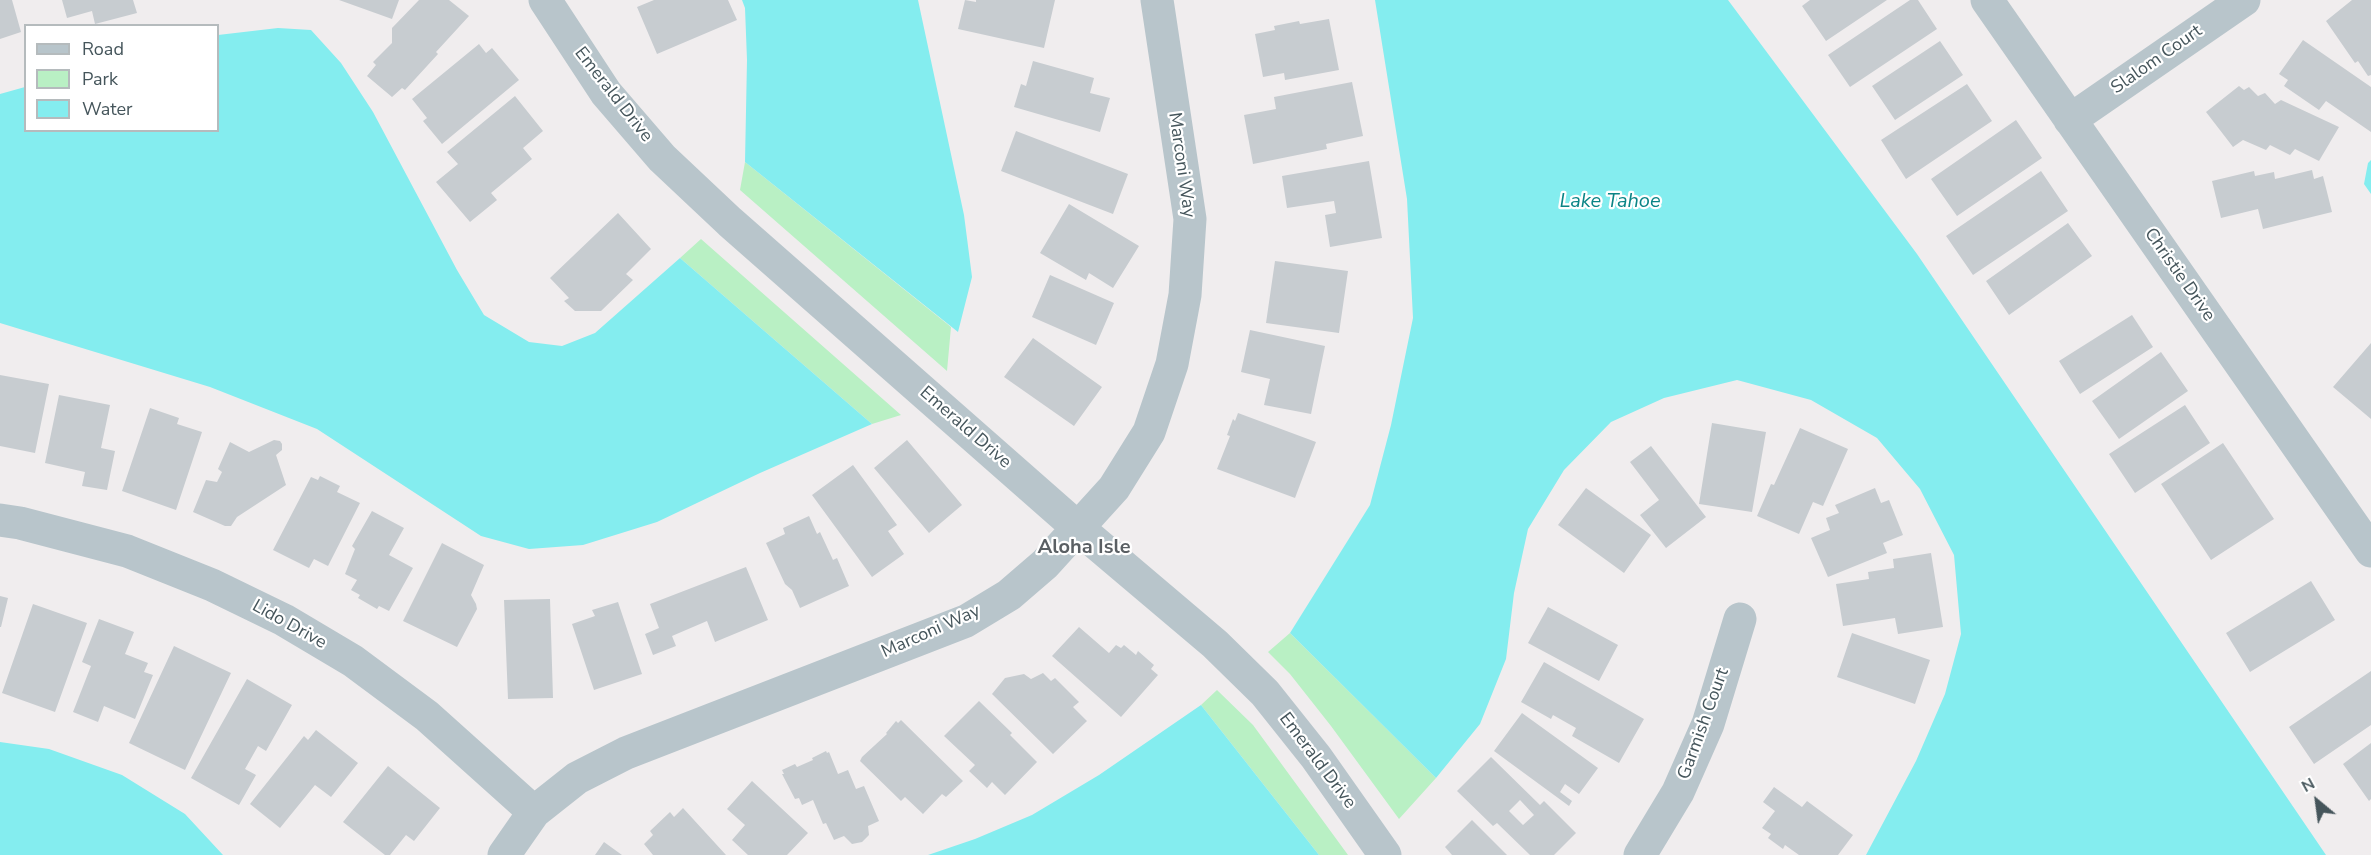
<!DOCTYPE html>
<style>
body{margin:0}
#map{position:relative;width:2371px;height:855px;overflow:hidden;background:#f0edee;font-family:"Nunito Sans",sans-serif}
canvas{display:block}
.legend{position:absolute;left:24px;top:24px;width:195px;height:108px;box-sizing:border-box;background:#fff;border:2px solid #b5bbbd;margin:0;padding:8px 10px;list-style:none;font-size:18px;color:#45555b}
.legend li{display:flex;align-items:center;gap:12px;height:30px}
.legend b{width:30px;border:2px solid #b5bbbd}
.north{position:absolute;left:2287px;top:771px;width:60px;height:60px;-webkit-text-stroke:4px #fff;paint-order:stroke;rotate:331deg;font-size:16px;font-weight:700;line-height:24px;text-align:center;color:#45555b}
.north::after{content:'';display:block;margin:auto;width:21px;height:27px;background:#45555b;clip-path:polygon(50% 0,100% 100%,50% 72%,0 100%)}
</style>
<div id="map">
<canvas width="2371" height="855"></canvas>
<ul class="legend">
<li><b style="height:8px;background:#b8c5cb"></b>Road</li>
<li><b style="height:16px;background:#b9f0c4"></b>Park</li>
<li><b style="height:16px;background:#84edef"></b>Water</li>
</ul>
<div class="north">N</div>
</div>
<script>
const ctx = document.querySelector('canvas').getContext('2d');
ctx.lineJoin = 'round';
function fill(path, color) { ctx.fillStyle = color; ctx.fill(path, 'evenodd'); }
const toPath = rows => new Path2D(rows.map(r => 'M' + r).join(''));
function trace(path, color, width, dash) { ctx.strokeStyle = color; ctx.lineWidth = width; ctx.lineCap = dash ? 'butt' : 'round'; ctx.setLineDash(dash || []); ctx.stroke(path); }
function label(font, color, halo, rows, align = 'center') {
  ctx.font = font + ' "Nunito Sans",sans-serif'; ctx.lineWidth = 4.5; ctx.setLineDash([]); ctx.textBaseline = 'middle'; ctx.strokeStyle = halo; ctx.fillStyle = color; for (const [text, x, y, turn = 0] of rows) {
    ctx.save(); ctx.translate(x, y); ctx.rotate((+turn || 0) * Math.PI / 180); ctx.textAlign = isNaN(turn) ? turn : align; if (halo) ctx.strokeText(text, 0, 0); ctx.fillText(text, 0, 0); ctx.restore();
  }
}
const green = toPath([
 [745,162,951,327,947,371,740,190],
 [701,239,901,415,872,424,680,258],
 [1290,633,1436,778,1399,819,1331,726,1290,674,1268,652],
 [1217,690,1253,725,1348,855,1319,855,1201,705]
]);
const water = toPath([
 [742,0,918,0,964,215,972,277,958,332,745,162,747,60,745,8],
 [1375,0,1728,0,1917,254,2326,855,1866,855,1916,761,1945,694,1961,634,1954,555,1920,489,1877,438,1811,400,1737,380,1664,398,1611,422,1564,470,1528,529,1514,593,1506,659,1480,724,1436,778,1290,633,1370,505,1391,425,1413,318,1407,199],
 [278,28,311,30,341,63,373,112,457,270,484,315,529,342,562,346,595,333,680,258,872,424,760,473,657,522,583,545,529,549,481,536,317,429,210,387,0,323,0,94,25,87,26,130,218,130,218,35],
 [2371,160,2371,194,2364,184,2368,163],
 [1201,705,1319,855,928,855,975,839,1032,815,1099,775],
 [0,742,49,749,122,775,185,814,223,855,0,855]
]);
const building = toPath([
 [0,0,12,0,21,32,0,39],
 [62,0,133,0,137,13,95,24,92,11,67,18],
 [339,0,399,0,392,19],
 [419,0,449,0,469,16,436,52,438,54,405,90,402,88,392,97,367,76,376,65,373,62,392,43,392,28],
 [654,0,728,0,737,20,657,54,637,7],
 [965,0,976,2,976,0,1055,0,1044,48,958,29],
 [1810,0,1887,0,1826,41,1802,6],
 [1910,0,1918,0,1937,29,1850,87,1828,55],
 [2352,0,2371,0,2371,75,2368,76,2358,61,2355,63,2326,21],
 [1329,19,1339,70,1285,80,1284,73,1263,77,1255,34,1275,30,1274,26,1299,21,1300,24],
 [2303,40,2371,87,2371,132,2326,101,2319,110,2284,86,2288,80,2279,74],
 [1940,41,1963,75,1895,120,1872,86],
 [479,44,486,53,492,48,519,80,442,144,423,121,427,118,412,99],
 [1033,61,1094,78,1090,93,1110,98,1100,132,1014,107,1021,84,1026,86],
 [1352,82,1363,136,1326,144,1327,149,1253,164,1244,115,1276,109,1274,97],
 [1967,84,1992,121,1906,179,1881,140],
 [2239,86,2244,90,2249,87,2258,96,2265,93,2275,104,2281,100,2339,127,2319,161,2295,149,2290,155,2270,145,2266,150,2243,140,2233,147,2206,112],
 [515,96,543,131,523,148,532,159,491,193,497,200,470,222,436,182,458,164,447,152],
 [2016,120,2042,158,1957,216,1931,179],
 [1016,131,1128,174,1113,214,1001,171],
 [1369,161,1382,238,1330,247,1325,215,1336,213,1334,201,1287,208,1282,176],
 [2312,170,2314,179,2323,176,2332,212,2263,229,2258,209,2221,218,2212,181,2254,171,2255,176,2274,172,2275,179],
 [2041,171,2068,211,1973,275,1946,236],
 [1069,204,1139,246,1113,288,1089,273,1086,280,1040,253],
 [618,213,651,249,626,274,633,280,601,311,575,311,564,301,569,298,550,278],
 [2068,223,2092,256,2009,315,1986,281],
 [1275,261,1348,271,1339,333,1266,323],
 [1050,275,1114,303,1096,345,1032,317],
 [2132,315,2153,347,2080,394,2059,361],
 [1250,330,1325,346,1311,414,1264,405,1270,379,1241,372],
 [1033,338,1102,387,1074,426,1004,377],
 [2371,343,2371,419,2333,387],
 [2161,352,2188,391,2119,439,2092,401],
 [0,375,49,384,35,453,0,446],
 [59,395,110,405,101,448,115,451,107,490,82,486,85,472,45,463],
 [2185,405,2210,443,2135,493,2109,454],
 [150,408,179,418,177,424,202,432,176,510,122,491],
 [1238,413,1316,442,1295,498,1217,469,1230,436,1227,435,1233,419,1235,421],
 [1712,423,1766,432,1752,512,1699,504],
 [1800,428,1848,449,1823,506,1813,502,1799,534,1757,516,1771,484,1774,485],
 [274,440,280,441,282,444,282,450,276,455,286,485,237,517,231,526,225,526,193,512,206,480,217,482,222,472,218,469,230,442,249,452],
 [907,440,962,505,929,533,874,468],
 [2223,443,2274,519,2211,560,2161,484],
 [1651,446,1706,517,1666,548,1640,515,1659,500,1630,462],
 [853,465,897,525,888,531,904,554,872,577,812,495],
 [320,476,340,486,337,492,360,503,328,566,314,559,309,568,273,550,311,477,318,480],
 [1586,488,1651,535,1624,573,1558,525],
 [1875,488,1881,503,1889,500,1903,535,1883,543,1887,553,1828,577,1811,538,1830,530,1826,518,1839,513,1835,505],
 [372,511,404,528,389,555,413,568,389,611,379,606,377,609,358,598,360,595,351,590,357,580,345,574,355,549,352,546],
 [809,516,817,534,820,532,833,560,837,558,849,586,800,608,792,590,785,584,766,543,785,534,783,528],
 [442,543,484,565,471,595,476,604,477,609,457,647,403,621],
 [1931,553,1943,627,1898,634,1895,618,1843,626,1836,584,1869,579,1868,572,1894,568,1893,559],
 [746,567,768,620,715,642,707,621,672,636,676,646,653,655,645,634,659,628,650,604],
 [2311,581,2335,620,2250,672,2226,633],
 [0,596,8,598,1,627,0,627],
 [550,599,553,698,508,699,504,600],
 [618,602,642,674,594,690,572,624,595,616,592,610],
 [33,604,87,623,55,712,2,693],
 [1548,607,1618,645,1599,681,1528,643],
 [99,619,134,632,125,654,148,663,144,672,153,675,135,719,104,706,98,722,73,712,91,666,82,662],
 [1079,627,1109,653,1116,645,1121,648,1124,645,1136,655,1138,651,1154,665,1151,669,1158,675,1121,717,1052,656],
 [1852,633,1930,660,1915,704,1837,677],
 [174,646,231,673,185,770,129,743],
 [1544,662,1644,719,1619,763,1572,736,1576,728,1553,715,1551,719,1521,702],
 [2371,671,2371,725,2314,764,2289,727],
 [1043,673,1051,681,1055,678,1079,702,1073,707,1087,721,1053,754,992,694,1005,678,1024,674,1031,679],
 [247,679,292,705,266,751,258,746,245,769,256,775,239,805,191,778],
 [979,701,1012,733,1010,735,1037,762,1005,795,992,782,987,788,969,771,975,765,944,736],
 [1522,713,1598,768,1579,794,1565,784,1560,792,1572,801,1569,806,1494,751],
 [901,720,963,781,946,797,942,794,923,814,905,797,901,801,860,761,862,757,887,734,886,733,896,721,898,723],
 [316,730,358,763,331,797,315,785,280,828,250,804,304,736,308,740],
 [2371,743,2371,799,2369,801,2343,764],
 [826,751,827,753,829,752,838,774,848,770,856,789,864,786,879,821,868,826,869,835,862,842,852,844,844,836,834,840,826,823,823,824,813,800,802,805,799,798,795,799,782,774,784,774,782,770,795,764,797,767,813,760,812,758],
 [1491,757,1540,805,1544,801,1576,833,1554,855,1530,855,1497,823,1493,826,1457,791],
 [1520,800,1534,815,1523,825,1509,811],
 [388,766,440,808,414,841,406,835,390,855,385,855,343,822],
 [752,781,808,833,787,855,748,855,732,840,745,825,727,809],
 [1774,787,1802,807,1807,801,1853,835,1838,855,1799,855,1785,845,1783,849,1768,838,1771,834,1762,828,1775,811,1763,802],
 [683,808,726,855,653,855,644,844,653,835,650,831,670,812,674,817],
 [1472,820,1507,855,1452,855,1445,847],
 [604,842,622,855,595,855]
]);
const minor = toPath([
 [545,0,606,93,662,158,730,222,1078,528,1215,644,1265,693,1316,757,1385,855],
 [1987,0,2371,551],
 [2070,120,2244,0],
 [0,520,20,523,127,551,212,585,284,620,353,661,427,716,534,812],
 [504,855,534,812,577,778,626,753,966,621,1009,595,1045,564,1114,488,1149,432,1172,364,1185,295,1190,219,1157,0],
 [1640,855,1678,792,1708,724,1740,619]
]);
const streetNames = [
 ["Slalom Court",2157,60,-35],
 ["Emerald Drive",613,95,52],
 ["Marconi Way",1181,165,82],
 ["Christie Drive",2179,275,55],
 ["Emerald Drive",965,428,41],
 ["Lido Drive",289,625,29],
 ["Marconi Way",931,632,-24],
 ["Garmish Court",1704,724,-70],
 ["Emerald Drive",1317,761,53]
];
const waterNames = [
 ["Lake Tahoe",1610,202]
];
const neighbourhoodNames = [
 ["Aloha Isle",1084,548]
];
fill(green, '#b9f0c4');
fill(water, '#84edef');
fill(building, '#c7ccd0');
trace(minor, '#b8c5cb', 33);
label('18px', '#45555b', '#fff', streetNames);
label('italic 20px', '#0a8486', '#fff', waterNames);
label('bold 20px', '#5a5f63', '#fff', neighbourhoodNames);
</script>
